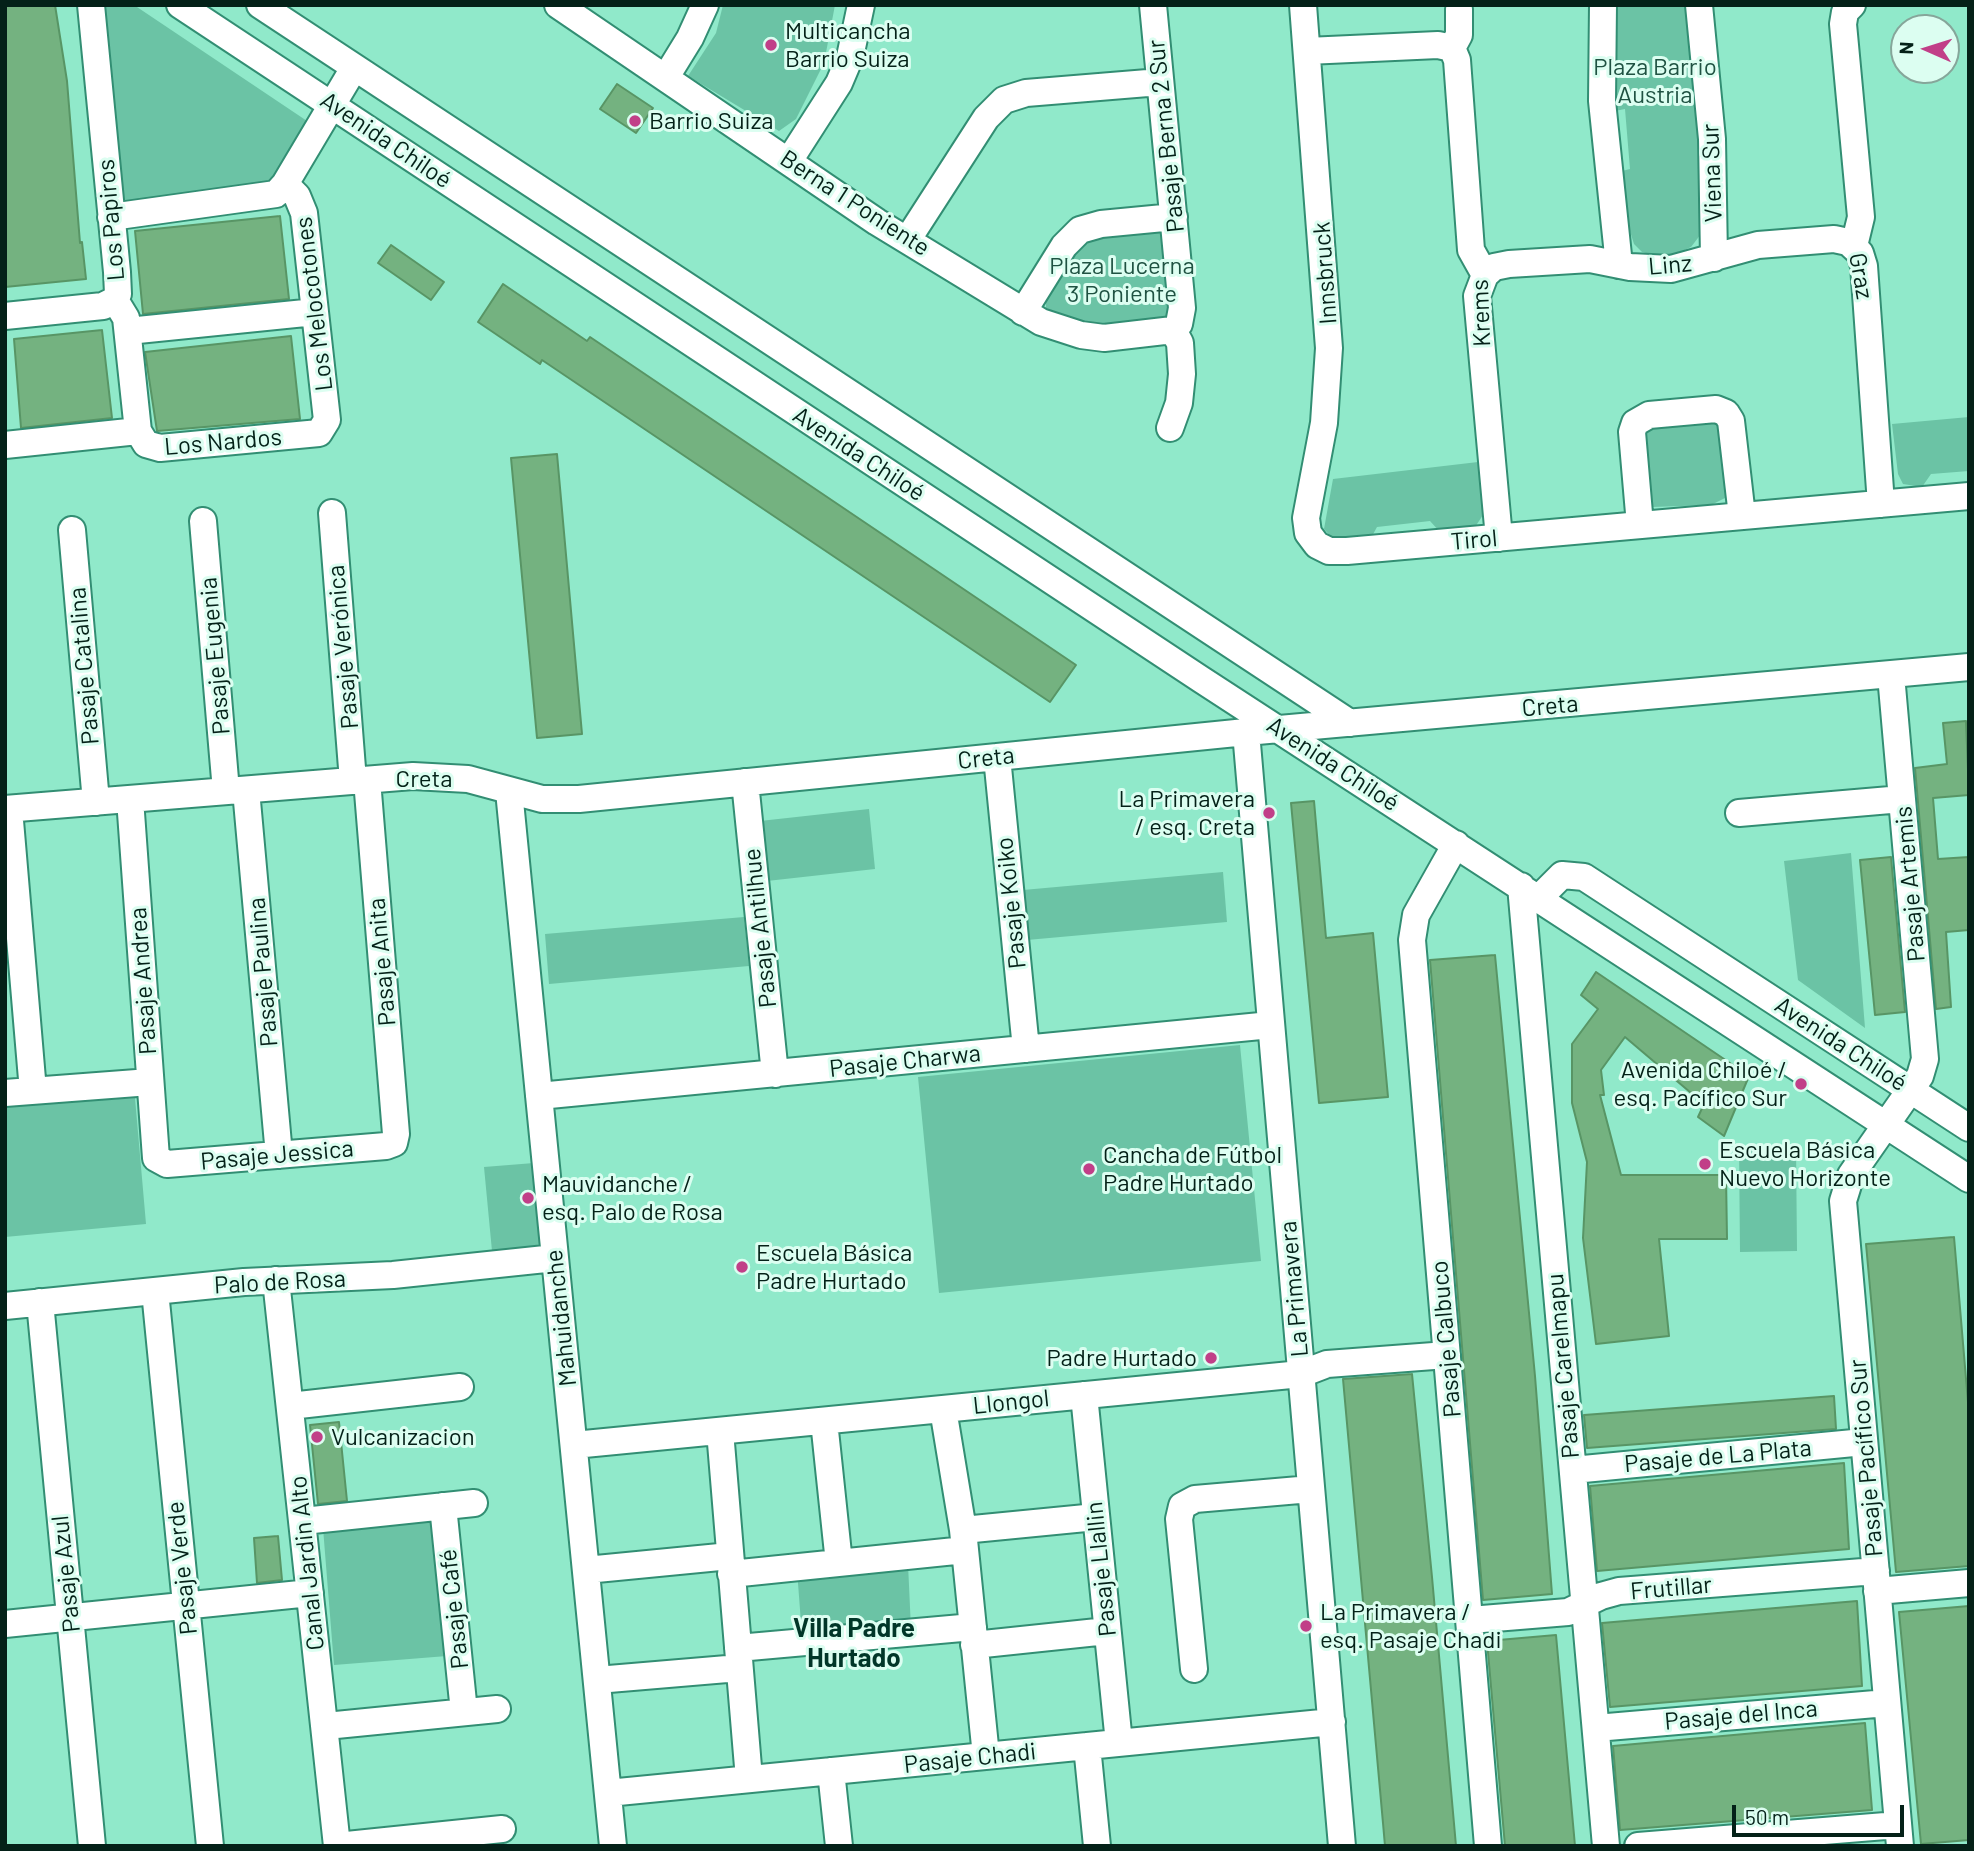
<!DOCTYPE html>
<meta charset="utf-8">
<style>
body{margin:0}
#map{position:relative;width:1974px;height:1851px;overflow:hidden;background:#90e9ca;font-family:Barlow,sans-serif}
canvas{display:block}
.frame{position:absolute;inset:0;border:7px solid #042118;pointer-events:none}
.north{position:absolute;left:1890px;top:14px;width:70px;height:70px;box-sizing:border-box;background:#dcfef1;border:2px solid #86a69a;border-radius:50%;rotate:273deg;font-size:19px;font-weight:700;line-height:28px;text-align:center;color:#042118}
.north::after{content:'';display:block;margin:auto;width:24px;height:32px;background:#c13f88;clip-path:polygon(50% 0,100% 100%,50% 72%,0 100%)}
.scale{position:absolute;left:1732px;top:1805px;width:172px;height:32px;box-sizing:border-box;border:4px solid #042118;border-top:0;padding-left:9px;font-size:21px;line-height:24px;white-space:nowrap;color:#042118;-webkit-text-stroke:5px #dcfef1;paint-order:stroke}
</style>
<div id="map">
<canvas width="1974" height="1851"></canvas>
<div class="frame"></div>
<div class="north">N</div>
<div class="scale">50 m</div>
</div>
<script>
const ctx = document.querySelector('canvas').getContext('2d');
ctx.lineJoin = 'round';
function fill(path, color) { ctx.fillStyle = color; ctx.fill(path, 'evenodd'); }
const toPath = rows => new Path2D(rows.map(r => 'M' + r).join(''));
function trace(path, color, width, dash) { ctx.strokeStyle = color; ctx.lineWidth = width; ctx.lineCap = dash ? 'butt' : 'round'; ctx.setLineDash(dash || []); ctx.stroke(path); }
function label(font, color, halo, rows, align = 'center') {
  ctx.font = font + ' Barlow,sans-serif'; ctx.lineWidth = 6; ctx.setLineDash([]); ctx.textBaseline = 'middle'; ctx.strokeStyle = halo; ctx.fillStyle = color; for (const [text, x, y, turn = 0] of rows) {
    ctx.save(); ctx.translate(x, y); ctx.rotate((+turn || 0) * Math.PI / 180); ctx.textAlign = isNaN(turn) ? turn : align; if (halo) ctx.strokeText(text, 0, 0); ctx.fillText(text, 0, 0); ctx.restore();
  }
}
const green = toPath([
 [105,5,134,5,313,125,271,188,124,205],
 [723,5,835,5,824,63,796,119,779,131,688,76,716,33],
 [1616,5,1691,5,1700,137,1701,234,1691,247,1676,254,1656,256,1642,252,1634,244,1629,228,1622,171,1630,169,1625,109,1615,111],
 [1156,229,1165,233,1169,313,1165,319,1123,326,1091,325,1046,310,1046,298,1073,255,1095,236],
 [1969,417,1969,471,1931,474,1922,487,1903,484,1898,474,1892,424],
 [1709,418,1719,422,1727,497,1711,505,1652,507,1647,501,1643,429],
 [1478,462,1483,515,1475,527,1440,532,1430,521,1377,527,1371,538,1332,538,1324,529,1333,479],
 [869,809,875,869,767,881,760,821],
 [1851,853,1865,1028,1798,980,1784,861],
 [1223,872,1227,922,1027,940,1023,890],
 [744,917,749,966,549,984,545,934],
 [1240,1045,1261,1261,939,1293,918,1077],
 [135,1098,146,1224,5,1237,5,1106],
 [1796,1145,1797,1251,1740,1252,1739,1146],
 [534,1163,543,1247,492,1251,484,1167],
 [437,1515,447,1656,334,1665,323,1528],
 [908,1564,911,1629,802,1636,797,1570]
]);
const building = toPath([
 [5,5,55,5,67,81,80,243,82,242,86,279,5,287,5,5],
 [617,84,653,108,636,133,600,109,617,84],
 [280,216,289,299,143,314,135,231,280,216],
 [391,245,444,282,431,300,378,263,391,245],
 [503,284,587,341,590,337,1076,665,1050,702,542,360,540,364,478,322,503,284],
 [102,330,112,418,21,428,14,339,102,330],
 [291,336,300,419,157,431,145,352,291,336],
 [557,454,582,734,537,738,511,458,557,454],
 [1966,721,1969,795,1933,798,1938,859,1969,857,1969,930,1946,932,1951,1007,1936,1009,1915,768,1947,764,1943,723,1966,721],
 [1314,801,1326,938,1373,933,1388,1097,1319,1103,1291,803,1314,801],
 [1891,857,1905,1012,1875,1015,1860,860,1891,857],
 [1495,955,1535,1376,1552,1594,1483,1600,1430,960,1495,955],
 [1596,972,1749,1076,1724,1136,1698,1117,1704,1104,1625,1037,1601,1070,1604,1095,1600,1095,1621,1175,1726,1175,1727,1239,1659,1239,1669,1336,1596,1344,1583,1238,1587,1162,1572,1103,1572,1044,1598,1009,1581,995,1596,972],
 [1954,1237,1969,1414,1969,1566,1896,1572,1866,1244,1954,1237],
 [1412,1374,1432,1577,1456,1846,1385,1846,1383,1823,1343,1379,1412,1374],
 [1834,1396,1836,1429,1587,1448,1584,1415,1834,1396],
 [339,1422,347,1501,318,1504,310,1425,339,1422],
 [1844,1463,1849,1549,1597,1571,1590,1486,1844,1463],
 [278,1536,282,1580,257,1583,254,1538,278,1536],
 [1857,1601,1862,1686,1610,1707,1602,1623,1857,1601],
 [1969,1606,1969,1840,1921,1844,1899,1612,1969,1606],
 [1556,1635,1575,1846,1505,1846,1487,1641,1556,1635],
 [1865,1723,1872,1810,1620,1830,1613,1746,1865,1723]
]);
const minor = toPath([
 [91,5,117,272,118,294,115,300],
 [180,5,1202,680,1969,1179],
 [260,5,1350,723],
 [558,5,877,222,1041,322,1081,335,1104,338,1173,330],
 [1153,5,1182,308,1179,324,1173,330],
 [1303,5,1329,348,1324,423,1306,518,1308,533,1317,545,1329,551,1347,551,1969,496],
 [1603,5,1602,101,1619,265],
 [1699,5,1712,139,1714,258],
 [1852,5,1845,12,1843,24,1861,217,1854,246],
 [1452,48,1459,35,1459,9],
 [1307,51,1438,45,1452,48,1457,60,1471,250,1485,275],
 [666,77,690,38,705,5],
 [789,161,839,83,850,57,861,5],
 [111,217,276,194,285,184,354,68],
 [908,239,986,118,1004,100,1026,93,1160,82],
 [115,300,126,318,138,431,146,444,160,448,319,433,327,420,304,213,297,196,285,184],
 [1023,312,1064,246,1080,230,1101,224,1174,217],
 [5,316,103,306,115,300],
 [128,331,315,312],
 [1170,428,1179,403,1182,374,1180,343,1173,330],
 [5,445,138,431],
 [332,513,353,781],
 [203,521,226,791],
 [1640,525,1632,432,1635,423,1649,415,1716,409,1726,413,1731,421,1742,516],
 [72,530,96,802],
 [1499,538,1477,296,1485,275,1494,267,1509,264,1590,259,1630,267,1671,269,1758,245,1834,239,1848,242,1860,253,1864,266,1881,504],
 [1891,675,1925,1059,1920,1076,1851,1175,1843,1201,1900,1846],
 [1246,732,1342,1846],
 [997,757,1026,1049],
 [745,782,775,1074],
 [246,790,279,1155],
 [509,791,613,1846],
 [130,799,156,1158,167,1164,386,1146,394,1143,396,1134,367,780],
 [5,809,413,776,468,779,542,799,579,799,1246,732,1969,667],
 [9,809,33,1091],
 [1739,813,1902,799],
 [1456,844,1416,915,1412,940,1488,1846],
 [1521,886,1606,1846],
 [1539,898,1562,875,1584,877,1969,1128],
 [5,1093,150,1082],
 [539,1096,1271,1025],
 [276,1280,337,1846,502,1829],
 [155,1291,210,1846],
 [40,1302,92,1846],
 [5,1306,244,1282,393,1275,555,1258],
 [1084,1395,1119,1743],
 [290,1406,460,1387],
 [943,1409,963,1530,986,1756],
 [824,1421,839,1563],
 [720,1431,749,1779],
 [574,1445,1301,1374,1327,1364,1447,1355],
 [1573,1470,1864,1442],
 [443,1506,464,1712],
 [303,1521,474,1503],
 [963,1530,1096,1517],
 [586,1570,730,1556],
 [731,1574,965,1550],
 [1877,1591,1969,1583],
 [1470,1620,1568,1612,1601,1596,1619,1591,1876,1571],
 [5,1624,310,1593],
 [974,1645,1107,1631],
 [738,1648,973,1627],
 [1194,1669,1179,1519,1182,1506,1195,1499,1311,1489],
 [597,1680,739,1668],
 [326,1726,497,1709],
 [1596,1728,1887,1703],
 [1087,1746,1097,1846],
 [831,1771,839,1846],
 [608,1793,1332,1722],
 [1638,1846,1898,1825]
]);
const markers = [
 [771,45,7,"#c13f88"],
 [635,121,7,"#c13f88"],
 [1269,813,7,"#c13f88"],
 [1801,1084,7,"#c13f88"],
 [1705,1164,7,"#c13f88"],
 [1089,1169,7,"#c13f88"],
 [528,1198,7,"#c13f88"],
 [742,1267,7,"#c13f88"],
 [1211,1358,7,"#c13f88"],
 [317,1437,7,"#c13f88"],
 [1306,1626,7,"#c13f88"]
];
const poiNames = [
 ["Multicancha",785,31],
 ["Barrio Suiza",785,59],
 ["Barrio Suiza",649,121],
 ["La Primavera",1255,799,"right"],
 ["/ esq. Creta",1255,827,"right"],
 ["Avenida Chiloé /",1787,1070,"right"],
 ["esq. Pacífico Sur",1787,1098,"right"],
 ["Escuela Básica",1719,1150],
 ["Nuevo Horizonte",1719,1178],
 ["Cancha de Fútbol",1103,1155],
 ["Padre Hurtado",1103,1183],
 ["Mauvidanche /",542,1184],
 ["esq. Palo de Rosa",542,1212],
 ["Escuela Básica",756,1253],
 ["Padre Hurtado",756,1281],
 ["Padre Hurtado",1197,1358,"right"],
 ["Vulcanizacion",331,1437],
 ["La Primavera /",1320,1612],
 ["esq. Pasaje Chadi",1320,1640]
];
const parkNames = [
 ["Plaza Barrio",1655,67],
 ["Austria",1655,95],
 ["Plaza Lucerna",1122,266],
 ["3 Poniente",1122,294]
];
const streetNames = [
 ["Pasaje Berna 2 Sur",1166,136,-96],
 ["Avenida Chiloé",386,140,34],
 ["Viena Sur",1712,173,-92],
 ["Berna 1 Poniente",855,203,33],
 ["Los Papiros",111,220,-95],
 ["Linz",1670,265,-5],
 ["Innsbruck",1325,273,-94],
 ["Graz",1861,276,80],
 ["Los Melocotones",314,304,-97],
 ["Krems",1481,313,-92],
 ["Los Nardos",223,442,-5],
 ["Avenida Chiloé",859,454,33],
 ["Tirol",1474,540,-5],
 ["Pasaje Verónica",343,647,-95],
 ["Pasaje Eugenia",215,656,-95],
 ["Pasaje Catalina",84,666,-95],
 ["Creta",1550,706,-5],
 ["Creta",986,758,-6],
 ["Avenida Chiloé",1333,764,33],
 ["Creta",424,779],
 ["Pasaje Artemis",1910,884,-95],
 ["Pasaje Koiko",1011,903,-96],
 ["Pasaje Antilhue",760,928,-96],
 ["Pasaje Anita",382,962,-95],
 ["Pasaje Paulina",263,972,-95],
 ["Pasaje Andrea",143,981,-94],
 ["Avenida Chiloé",1841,1044,33],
 ["Pasaje Charwa",905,1061,-6],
 ["Pasaje Jessica",277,1155,-5],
 ["Palo de Rosa",280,1282,-3],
 ["La Primavera",1294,1289,-95],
 ["Mahuidanche",561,1318,-96],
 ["Pasaje Calbuco",1446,1339,-95],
 ["Pasaje Carelmapu",1563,1366,-95],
 ["Llongol",1011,1402,-6],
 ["Pasaje de La Plata",1718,1456,-5],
 ["Pasaje Pacífico Sur",1866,1458,-95],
 ["Canal Jardin Alto",307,1563,-96],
 ["Pasaje Verde",182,1568,-96],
 ["Pasaje Llallin",1101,1569,-96],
 ["Pasaje Azul",66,1574,-96],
 ["Frutillar",1671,1588,-5],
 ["Pasaje Café",454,1609,-96],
 ["Pasaje del Inca",1741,1715,-5],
 ["Pasaje Chadi",970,1758,-6]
];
const neighbourhoodNames = [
 ["Villa Padre",854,1628],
 ["Hurtado",854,1658]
];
fill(green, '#6bc3a5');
fill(building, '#74b280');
trace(building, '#589565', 2);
trace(minor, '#328e73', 30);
trace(minor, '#fff', 26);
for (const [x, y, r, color] of markers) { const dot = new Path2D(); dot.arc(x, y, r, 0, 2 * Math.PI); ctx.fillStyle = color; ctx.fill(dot); trace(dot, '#dcfef1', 2.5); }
label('24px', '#042118', '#dcfef1', poiNames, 'left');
label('24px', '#1f5242', '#dcfef1', parkNames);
label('24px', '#042118', '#dcfef1', streetNames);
label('bold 26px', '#013628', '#dcfef1', neighbourhoodNames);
</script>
